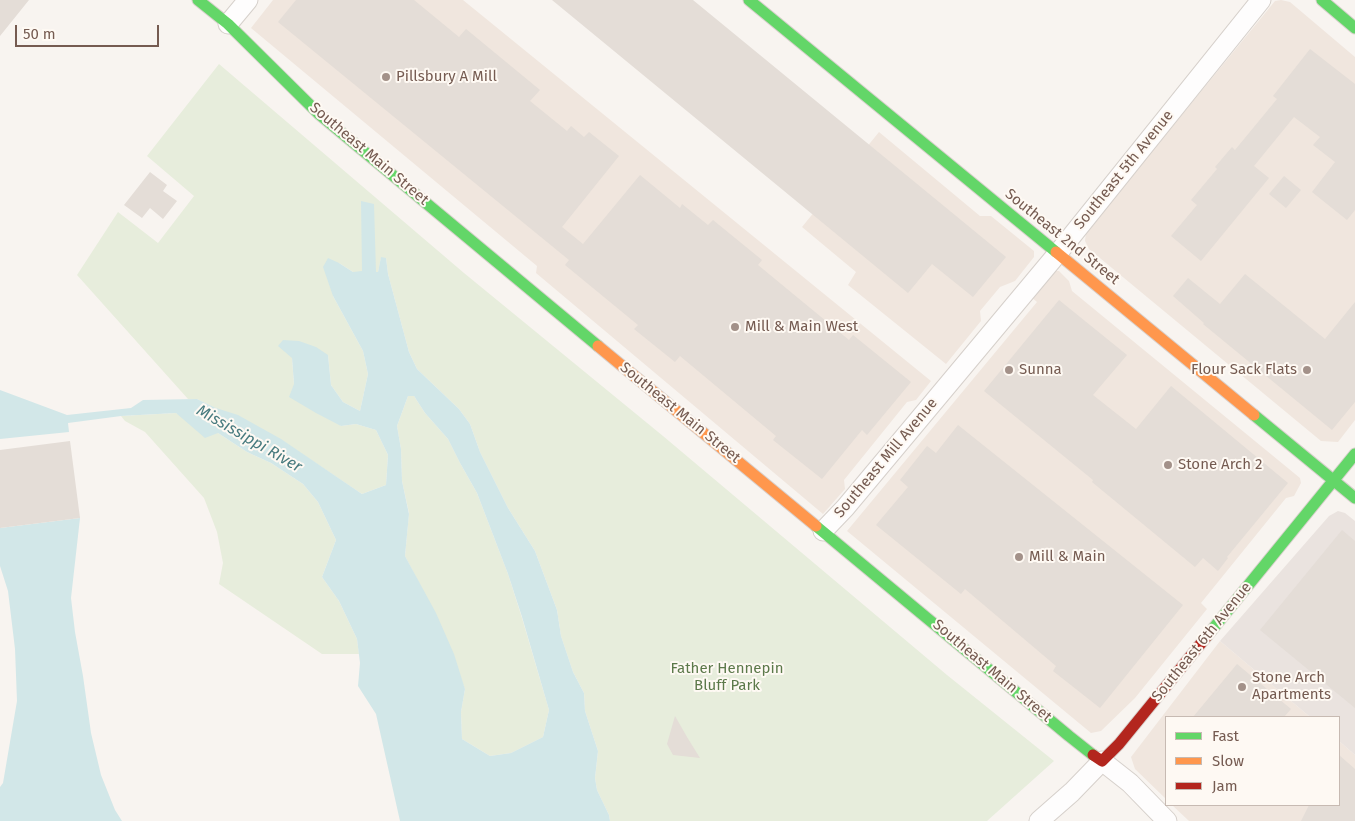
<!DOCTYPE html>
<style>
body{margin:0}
#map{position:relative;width:1355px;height:821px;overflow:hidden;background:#f8f4f0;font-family:"Fira Sans",sans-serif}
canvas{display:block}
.legend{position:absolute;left:1165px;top:716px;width:175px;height:90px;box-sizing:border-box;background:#fef9f3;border:1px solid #c7bab2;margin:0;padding:6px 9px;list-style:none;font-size:15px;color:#755b51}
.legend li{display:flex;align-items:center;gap:10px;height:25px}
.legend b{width:25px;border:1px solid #c7bab2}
.scale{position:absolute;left:15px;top:25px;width:144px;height:22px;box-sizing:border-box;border:2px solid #755b51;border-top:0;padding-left:6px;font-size:15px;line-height:18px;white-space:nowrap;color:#755b51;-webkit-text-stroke:4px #fef9f3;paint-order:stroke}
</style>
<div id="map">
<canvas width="1355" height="821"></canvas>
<ul class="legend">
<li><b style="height:6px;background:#63d668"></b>Fast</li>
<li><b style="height:6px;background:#ff974d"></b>Slow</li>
<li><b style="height:6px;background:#b3261e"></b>Jam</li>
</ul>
<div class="scale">50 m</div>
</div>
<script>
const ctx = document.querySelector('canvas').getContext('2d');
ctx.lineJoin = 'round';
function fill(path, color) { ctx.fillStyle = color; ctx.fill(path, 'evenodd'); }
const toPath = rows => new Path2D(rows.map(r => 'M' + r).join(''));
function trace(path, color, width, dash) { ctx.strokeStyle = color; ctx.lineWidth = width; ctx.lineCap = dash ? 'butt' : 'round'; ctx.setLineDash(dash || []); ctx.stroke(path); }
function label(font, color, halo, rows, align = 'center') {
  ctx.font = font + ' "Fira Sans",sans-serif'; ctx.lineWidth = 4; ctx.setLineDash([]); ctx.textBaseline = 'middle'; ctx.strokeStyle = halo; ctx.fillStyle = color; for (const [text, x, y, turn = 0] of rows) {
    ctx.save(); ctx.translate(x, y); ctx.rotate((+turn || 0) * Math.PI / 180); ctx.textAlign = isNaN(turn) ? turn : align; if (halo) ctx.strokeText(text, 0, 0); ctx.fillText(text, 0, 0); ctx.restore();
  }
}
const residential = toPath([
 [273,0,463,0,931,381,916,400,907,402,844,480,845,489,823,514,536,273,537,266,251,28],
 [1281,0,1290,2,1355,57,1355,420,1338,442,1321,441,1089,249,1085,241,1086,232,1275,1],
 [879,132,980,216,991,216,1034,251,1034,257,1015,281,1000,287,980,311,981,321,946,364,848,285,856,272,802,227],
 [1051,271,1059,271,1069,281,1072,291,1300,478,1301,483,1294,496,1286,498,1201,603,1207,609,1135,698,1101,731,1091,733,847,531,1037,302,1030,296],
 [1220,641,1310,717,1166,717,1166,799,1135,769,1131,757],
 [1339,741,1355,755,1355,821,1189,821,1172,805,1339,805]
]);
const industrial = toPath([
 [1338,511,1345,513,1355,521,1355,755,1339,741,1339,717,1310,717,1220,641,1329,516]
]);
const green = toPath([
 [219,64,464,273,663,436,947,675,1054,761,987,821,610,821,609,815,597,790,595,778,598,751,585,711,584,693,573,672,561,636,557,610,535,551,508,508,480,452,470,424,459,409,417,369,409,352,388,274,386,258,381,258,378,272,353,272,339,263,333,296,363,351,368,374,360,411,343,402,331,385,328,355,292,358,294,384,341,426,356,424,376,430,388,455,386,485,362,494,281,440,197,399,188,399,77,275,118,212,158,243,194,196,147,156],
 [408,396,414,396,425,413,448,439,460,463,477,493,508,574,522,618,549,710,543,737,511,753,490,756,462,739,461,712,465,689,419,583,405,556,409,513,402,481,401,449,397,426],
 [176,413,218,433,247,452,271,463,303,484,318,502,336,540,322,577,339,601,357,639,359,654,322,654,219,584,223,563,217,532,204,498,145,432,125,421,121,416]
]);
const water = toPath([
 [361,201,374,204,376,272,378,272,381,257,386,258,388,274,409,352,417,369,459,409,470,424,480,452,508,508,535,551,557,610,561,636,573,672,584,693,585,711,598,751,595,778,597,790,609,815,610,821,400,821,376,714,358,686,360,663,357,639,339,601,322,577,336,540,318,502,303,484,271,463,247,452,218,433,205,438,176,413,121,416,68,423,69,432,0,439,0,390,67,415,131,408,143,400,197,399,216,408,238,415,281,439,362,494,386,485,388,455,376,430,356,424,341,426,316,413,289,397,294,384,292,358,278,346,283,340,299,341,316,347,328,355,331,385,343,402,360,411,368,374,363,351,333,296,323,267,328,258,339,263,353,272,362,271],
 [408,396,414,396,425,413,448,439,460,463,477,493,508,574,522,617,549,710,543,737,511,753,490,756,462,739,461,712,465,689,454,654,436,613,405,556,409,514,402,481,401,449,397,426],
 [80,518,71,598,75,632,83,676,91,733,101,775,115,810,122,821,0,821,0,787,3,783,17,701,15,649,8,591,0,566,0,528]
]);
const building = toPath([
 [0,0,29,0,0,36],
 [296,0,414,0,459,37,466,29,540,90,530,101,567,131,571,126,584,137,589,132,619,156,562,227,583,244,640,175,680,208,682,204,708,225,713,220,762,260,758,265,849,340,853,335,911,382,867,435,862,430,822,479,773,440,776,436,680,356,675,362,634,329,638,325,565,265,569,260,278,22],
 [552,0,693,0,1006,257,973,297,932,264,908,293],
 [1310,49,1355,84,1355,210,1347,220,1312,192,1335,162,1313,145,1320,137,1294,117,1254,166,1269,178,1201,261,1171,236,1197,205,1191,200,1217,169,1215,167,1232,147,1235,150,1277,99,1273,96],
 [150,172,167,185,163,191,177,201,163,219,150,208,142,218,124,205],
 [1284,176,1301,190,1286,208,1269,194],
 [1245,274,1325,339,1355,302,1355,402,1332,430,1203,324,1204,323,1173,296,1188,278,1220,304],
 [1059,300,1127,355,1093,395,1136,429,1171,386,1288,483,1227,557,1228,558,1218,571,1203,558,1195,567,1092,482,1093,480,984,391],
 [958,425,1183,605,1100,708,1053,671,1056,666,965,589,961,594,876,525,908,487,900,480,927,446,936,453],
 [70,441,80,518,0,528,0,450],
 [1342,530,1355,541,1355,708,1260,630],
 [1237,664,1291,709,1284,717,1193,717],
 [675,716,687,737,700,758,673,755,667,744],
 [1339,755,1355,769,1355,821,1301,821,1309,805,1339,805]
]);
const street = toPath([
 [228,24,248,0],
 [823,531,845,508,1058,253,1261,0],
 [1039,821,1072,792,1102,761,1130,783,1167,821]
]);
const fast = toPath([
 [198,0,228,24,319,114,598,346],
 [749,0,1056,252],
 [1322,0,1355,28],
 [1254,415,1355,498],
 [816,526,1069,736,1093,755],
 [1207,636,1355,454]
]);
const slow = toPath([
 [1056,252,1254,415],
 [598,346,816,526]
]);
const jam = toPath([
 [1093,755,1102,761,1119,744,1207,636]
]);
const markers = [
 [386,77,5,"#a39189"],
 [735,327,5,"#a39189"],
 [1009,370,5,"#a39189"],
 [1307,370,5,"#a39189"],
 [1168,465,5,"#a39189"],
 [1019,557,5,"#a39189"],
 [1242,687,5,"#a39189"]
];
const poiNames = [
 ["Pillsbury A Mill",396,77],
 ["Mill & Main West",745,327],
 ["Sunna",1019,370],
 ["Flour Sack Flats",1297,370,"right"],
 ["Stone Arch 2",1178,465],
 ["Mill & Main",1029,557],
 ["Stone Arch",1252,678],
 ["Apartments",1252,695]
];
const streetNames = [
 ["Southeast Main Street",369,154,40],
 ["Southeast 5th Avenue",1124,170,-51],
 ["Southeast 2nd Street",1062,237,39],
 ["Southeast Main Street",680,413,39],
 ["Southeast Mill Avenue",886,458,-50],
 ["Southeast 6th Avenue",1202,642,-51],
 ["Southeast Main Street",992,671,40]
];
const parkNames = [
 ["Father Hennepin",727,669],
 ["Bluff Park",727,686]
];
const waterNames = [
 ["Mississippi River",249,439,30]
];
fill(residential, '#f0e6de');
fill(industrial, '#eae3df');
fill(green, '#e7eddc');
fill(water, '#d2e7e8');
fill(building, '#e4ddd7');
trace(street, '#d6d0cb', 21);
trace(fast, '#d8d0cc', 13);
trace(slow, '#d8d0cc', 13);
trace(jam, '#d8d0cc', 13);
trace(street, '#fefdfd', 19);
trace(fast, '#63d668', 11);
trace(slow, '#ff974d', 11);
trace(jam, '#b3261e', 11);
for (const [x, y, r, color] of markers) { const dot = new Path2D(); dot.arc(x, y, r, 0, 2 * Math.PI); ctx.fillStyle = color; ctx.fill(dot); trace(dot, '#fef9f3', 2); }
label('15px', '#755b51', '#fef9f3', poiNames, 'left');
label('15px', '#755b51', '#fef9f3', streetNames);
label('15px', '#5c794a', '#fef9f3', parkNames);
label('italic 16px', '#487b7f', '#fef9f3', waterNames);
</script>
